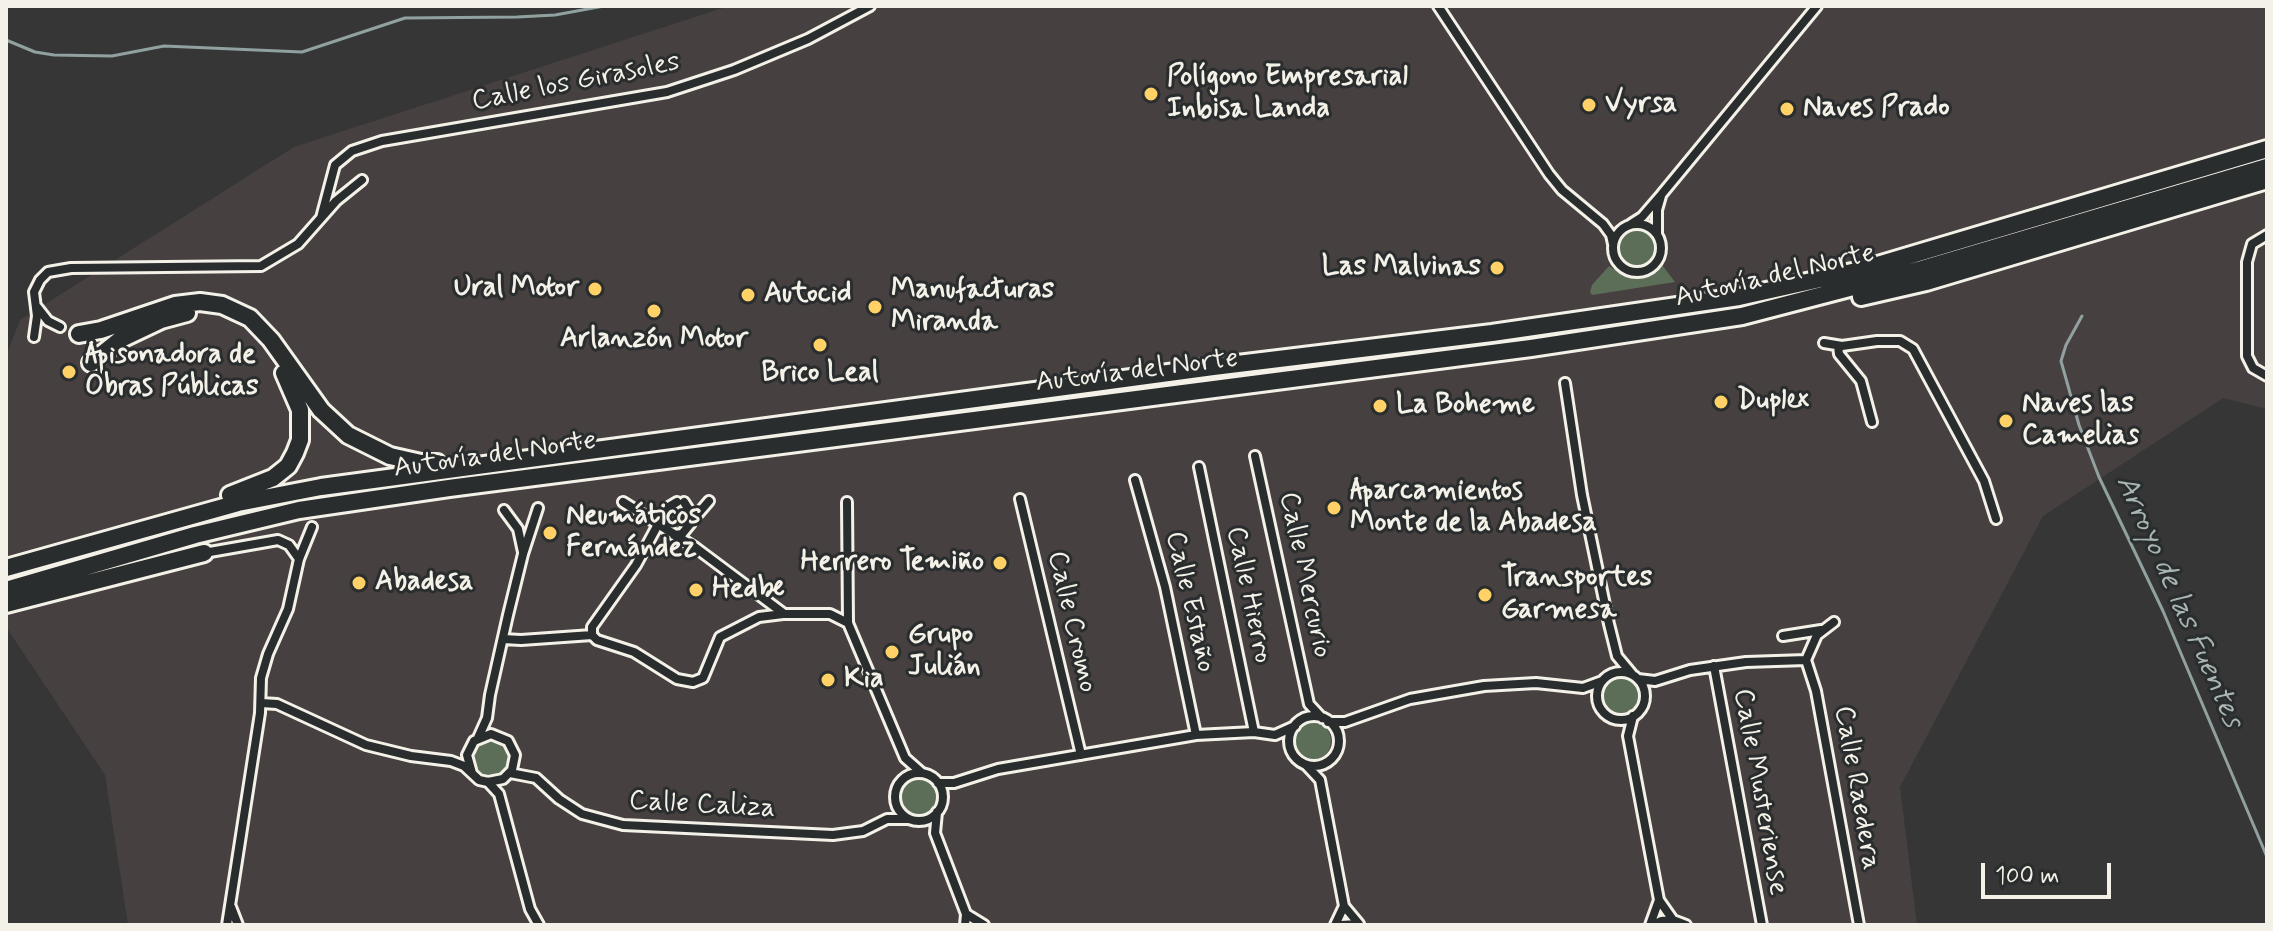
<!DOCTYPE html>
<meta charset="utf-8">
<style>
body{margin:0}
#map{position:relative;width:2273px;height:931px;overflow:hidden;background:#373636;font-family:Mynerve,sans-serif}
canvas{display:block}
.frame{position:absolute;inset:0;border:8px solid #f4f1e8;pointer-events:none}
.scale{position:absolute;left:1981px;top:863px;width:130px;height:36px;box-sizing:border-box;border:4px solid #f4f1e8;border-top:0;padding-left:10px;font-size:24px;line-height:28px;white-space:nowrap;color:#f4f1e8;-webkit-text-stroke:6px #2a2d2e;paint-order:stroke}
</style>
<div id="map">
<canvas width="2273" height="931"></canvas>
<div class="frame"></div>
<div class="scale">100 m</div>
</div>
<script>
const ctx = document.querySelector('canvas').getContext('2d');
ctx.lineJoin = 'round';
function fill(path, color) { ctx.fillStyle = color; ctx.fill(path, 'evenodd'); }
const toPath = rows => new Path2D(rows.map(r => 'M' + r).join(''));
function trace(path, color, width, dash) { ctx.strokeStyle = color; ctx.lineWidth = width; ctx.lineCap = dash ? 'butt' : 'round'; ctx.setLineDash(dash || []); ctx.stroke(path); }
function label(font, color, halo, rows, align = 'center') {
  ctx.font = font + ' Mynerve,sans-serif'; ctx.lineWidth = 6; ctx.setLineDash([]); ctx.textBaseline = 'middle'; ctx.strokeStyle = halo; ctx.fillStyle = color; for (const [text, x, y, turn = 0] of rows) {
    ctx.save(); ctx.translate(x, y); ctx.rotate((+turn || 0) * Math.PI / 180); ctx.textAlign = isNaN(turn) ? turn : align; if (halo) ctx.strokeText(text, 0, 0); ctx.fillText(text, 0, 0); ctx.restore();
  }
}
const built = toPath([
 [729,6,2267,6,2267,409,2223,398,2043,516,1900,787,1917,925,128,925,105,775,6,627,6,356,20,320,294,147]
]);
const green = toPath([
 '1619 248a18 18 0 1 1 36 0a18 18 0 1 1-36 0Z',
 [1662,265,1675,282,1592,295,1590,292,1592,285,1609,266,1624,276,1636,278,1650,276],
 '666 520a11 11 0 1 1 22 0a11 11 0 1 1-22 0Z',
 '1601 696a19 19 0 1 1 38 0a19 19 0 1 1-38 0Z',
 '1293 741a19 19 0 1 1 38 0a19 19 0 1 1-38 0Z',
 '473 758a18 18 0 1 1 36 0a18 18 0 1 1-36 0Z',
 '900 797a19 19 0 1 1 38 0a19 19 0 1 1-38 0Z'
]);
const stream = toPath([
 [6,40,35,52,54,55,112,56,164,46,302,52,405,18,517,17,555,15,604,6],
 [2082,316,2066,345,2061,361,2079,425,2099,477,2163,611,2267,857]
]);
const street = toPath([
 [1438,6,1549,174,1562,190,1603,224,1611,235,1613,244],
 [321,218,335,165,352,151,382,141,667,92,734,70,808,39,870,6],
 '1613 248a24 24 0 1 1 48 0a24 24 0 1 1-48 0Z',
 [1631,224,1642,217,1661,195,1817,6],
 [1657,233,1657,210,1661,196],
 [2267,235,2252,244,2247,262,2247,356,2253,368,2267,376],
 [37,307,48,321,60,327],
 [34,337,37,316,34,292,40,280,48,272,71,268,261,266,298,244,336,201,362,180],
 [1824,343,1842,346,1877,341,1900,341,1913,349,1984,481,1996,519],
 [1838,346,1839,354,1861,381,1872,422],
 [1565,383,1582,495,1609,624,1617,656,1632,674],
 [1255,456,1309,704,1322,718],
 [1199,467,1254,732],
 [1135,480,1165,587,1196,735],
 [1020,499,1081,755],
 [623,502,696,548,783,613],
 [847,502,848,623,905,758,922,773],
 [504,510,518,529,523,552],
 [663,521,667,508,677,502],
 [691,522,709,501],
 [674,535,682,534,691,523,691,513,684,502],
 [204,553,278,540,289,545,299,559],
 [592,635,592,627,636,565,662,517],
 [1783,636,1821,630],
 [503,639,521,640,592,635,597,640,634,652,677,679,693,682,703,678,720,637,759,617,783,614,830,614,848,623],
 [1806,660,1816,691,1859,925],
 [1806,660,1817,635,1834,622],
 [1714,666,1762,925],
 '1597 696a24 24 0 1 1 48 0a24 24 0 1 1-48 0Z',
 [1638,679,1655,681,1690,670,1746,662,1806,660],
 [261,703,277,704,366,745,411,756,451,761,464,766,479,780,488,782,503,779,512,770,515,755,508,741,491,734,474,741,467,755,472,773],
 [1633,716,1628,736,1659,900,1673,920],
 '1289 741a25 25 0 1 1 50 0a25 25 0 1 1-50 0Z',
 [1328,722,1345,722,1410,699,1484,686,1536,683,1583,688,1602,681],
 [478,738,487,718,490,695,508,615,523,554,538,508],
 [1306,765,1320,780,1344,906,1359,924],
 [510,773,536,778,559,799,582,814,623,825,833,835,863,831,887,819,909,819],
 '895 797a24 24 0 1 1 48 0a24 24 0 1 1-48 0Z',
 [488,782,499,794,530,909,539,925],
 [938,783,954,783,998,769,1196,735,1254,732,1275,735,1295,726],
 [937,812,935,833,966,914,965,925],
 [231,907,238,925],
 [966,914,984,925],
 [227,925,260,713,261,678,268,654,288,609,299,559,312,527],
 [1335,925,1344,906],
 [1341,925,1358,924],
 [1650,925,1659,900],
 [1653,925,1661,921,1673,920,1686,925]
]);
const highway = toPath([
 [1861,297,1926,282,2267,180],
 [79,334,101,330,175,305,200,302,222,305,250,318,271,340,321,410,348,435,390,456,421,463,437,463],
 [91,363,121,339,161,320,187,313],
 [230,495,273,478,288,466,295,453,300,440,300,410,284,373],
 [6,568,238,503,321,487,1213,367,1492,333,1739,297,1861,270,2267,149],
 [6,590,195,535,299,510,449,488,1531,348,1742,316,1922,269,2267,167],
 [6,604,204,553]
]);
const markers = [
 [1151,94,8,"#ffd166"],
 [1589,105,8,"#ffd166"],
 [1787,109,8,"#ffd166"],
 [1497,268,8,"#ffd166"],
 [595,289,8,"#ffd166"],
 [748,295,8,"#ffd166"],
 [875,307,8,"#ffd166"],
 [654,311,8,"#ffd166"],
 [820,345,8,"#ffd166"],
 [69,372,8,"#ffd166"],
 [1721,402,8,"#ffd166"],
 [1380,406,8,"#ffd166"],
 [2006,421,8,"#ffd166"],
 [1334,508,8,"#ffd166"],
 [550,533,8,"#ffd166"],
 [1000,563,8,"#ffd166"],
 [359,583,8,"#ffd166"],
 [696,590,8,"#ffd166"],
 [1485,595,8,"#ffd166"],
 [892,652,8,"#ffd166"],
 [828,680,8,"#ffd166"]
];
const poiNames = [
 ["Polígono Empresarial",1167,78],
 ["Inbisa Landa",1167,110],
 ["Vyrsa",1605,105],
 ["Naves Prado",1803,109],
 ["Las Malvinas",1481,268,"right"],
 ["Ural Motor",579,289,"right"],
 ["Manufacturas",891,291],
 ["Miranda",891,323],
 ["Autocid",764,295],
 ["Arlanzón Motor",654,340,"center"],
 ["Apisonadora de",85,356],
 ["Obras Públicas",85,388],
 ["Brico Leal",820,374,"center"],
 ["Duplex",1737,402],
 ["Naves las",2022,405],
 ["Camelias",2022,437],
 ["La Boheme",1396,406],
 ["Aparcamientos",1350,492],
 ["Monte de la Abadesa",1350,524],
 ["Neumáticos",566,517],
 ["Fernández",566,549],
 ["Herrero Temiño",984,563,"right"],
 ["Transportes",1501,579],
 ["Garmesa",1501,611],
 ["Abadesa",375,583],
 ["Hedbe",712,590],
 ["Grupo",908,636],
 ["Julián",908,668],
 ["Kia",844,680]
];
const streetNames = [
 ["Calle los Girasoles",576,83,-11],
 ["Autovía del Norte",1775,277,-13],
 ["Autovía del Norte",1137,372,-7],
 ["Autovía del Norte",495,456,-8],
 ["Calle Mercurio",1304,575,78],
 ["Calle Hierro",1248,595,78],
 ["Calle Estaño",1189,602,77],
 ["Calle Cromo",1071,622,77],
 ["Calle Raedera",1856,788,80],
 ["Calle Musteriense",1759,792,80],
 ["Calle Caliza",702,806,3]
];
const waterNames = [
 ["Arroyo de las Fuentes",2178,602,66]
];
fill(built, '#464040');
fill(green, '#5d6e58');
trace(stream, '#90a1a0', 3);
trace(street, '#f4f1e8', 14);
trace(highway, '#f4f1e8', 22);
trace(street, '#2a2d2e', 8);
trace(highway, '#2a2d2e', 16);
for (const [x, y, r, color] of markers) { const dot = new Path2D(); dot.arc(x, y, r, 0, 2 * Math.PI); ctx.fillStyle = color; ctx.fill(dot); trace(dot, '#2a2d2e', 3); }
label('bold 28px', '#f4f1e8', '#2a2d2e', poiNames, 'left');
label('28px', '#f4f1e8', '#2a2d2e', streetNames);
label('italic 30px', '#a9b5b2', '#2a2d2e', waterNames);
</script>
